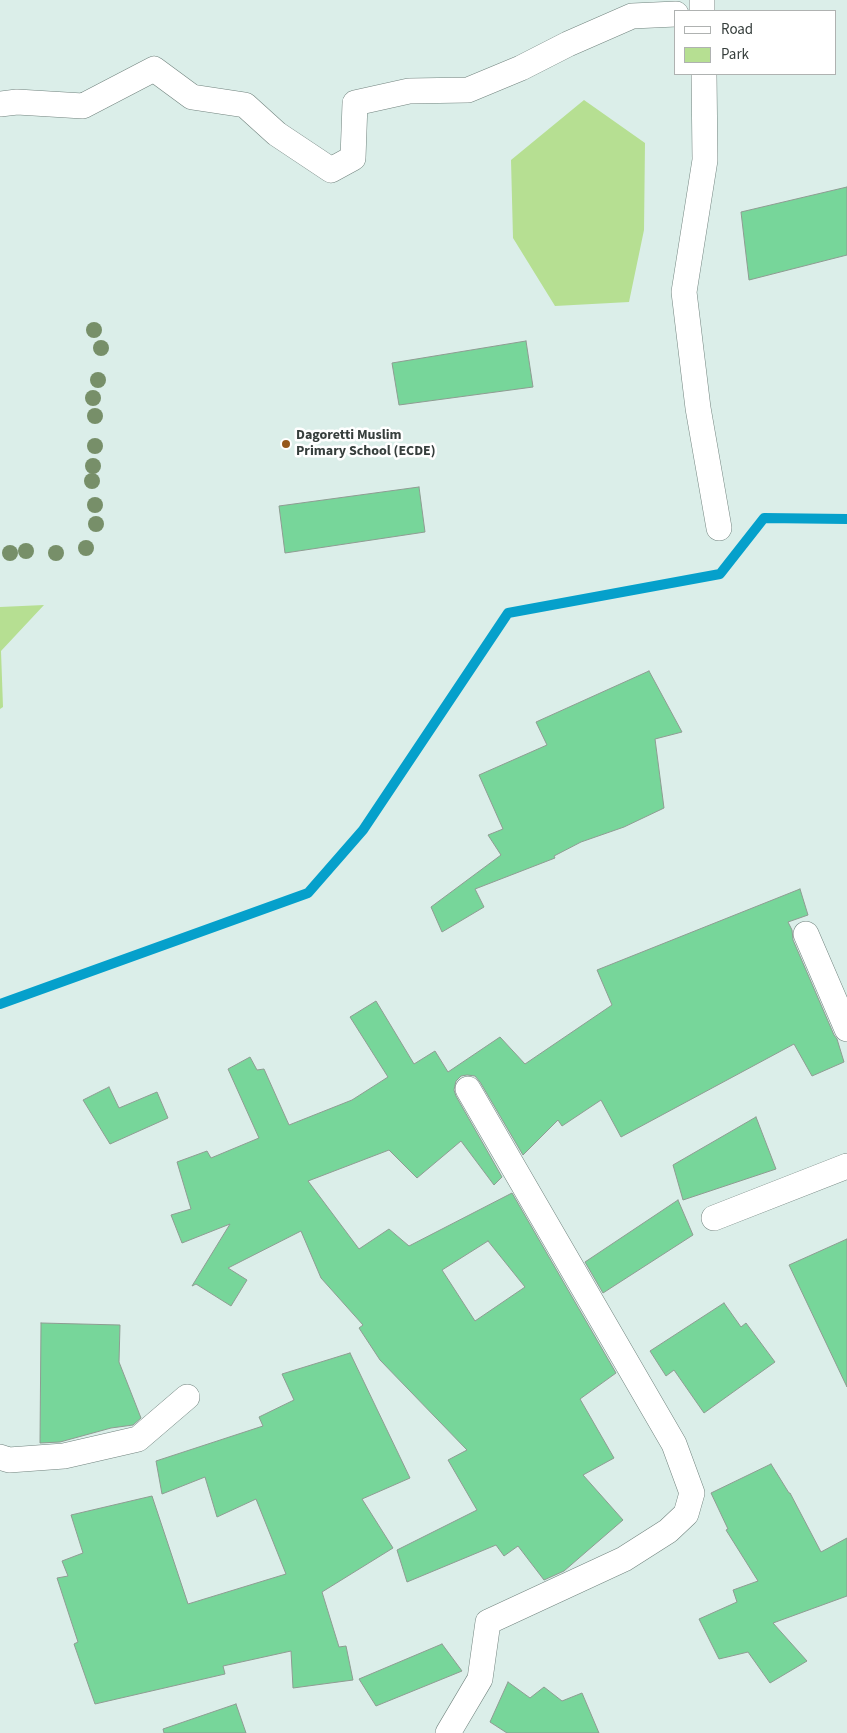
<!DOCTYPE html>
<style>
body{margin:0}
#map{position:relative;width:847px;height:1733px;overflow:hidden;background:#dbeee9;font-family:"Source Sans 3",sans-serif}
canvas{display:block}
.legend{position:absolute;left:674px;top:10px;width:162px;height:65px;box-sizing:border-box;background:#fff;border:1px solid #afb2b1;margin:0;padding:6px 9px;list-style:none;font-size:15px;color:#363e3c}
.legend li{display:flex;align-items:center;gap:10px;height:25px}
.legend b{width:25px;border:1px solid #afb2b1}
</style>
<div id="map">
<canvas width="847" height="1733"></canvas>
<ul class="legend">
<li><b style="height:6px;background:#fff"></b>Road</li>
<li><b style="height:14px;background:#b6df92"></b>Park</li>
</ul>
</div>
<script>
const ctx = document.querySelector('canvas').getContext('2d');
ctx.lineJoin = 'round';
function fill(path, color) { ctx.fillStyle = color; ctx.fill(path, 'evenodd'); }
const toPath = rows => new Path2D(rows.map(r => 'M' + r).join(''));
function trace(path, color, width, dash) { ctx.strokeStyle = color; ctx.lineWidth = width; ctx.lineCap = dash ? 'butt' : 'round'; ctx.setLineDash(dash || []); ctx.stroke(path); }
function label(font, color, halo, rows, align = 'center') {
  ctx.font = font + ' "Source Sans 3",sans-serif'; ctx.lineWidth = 5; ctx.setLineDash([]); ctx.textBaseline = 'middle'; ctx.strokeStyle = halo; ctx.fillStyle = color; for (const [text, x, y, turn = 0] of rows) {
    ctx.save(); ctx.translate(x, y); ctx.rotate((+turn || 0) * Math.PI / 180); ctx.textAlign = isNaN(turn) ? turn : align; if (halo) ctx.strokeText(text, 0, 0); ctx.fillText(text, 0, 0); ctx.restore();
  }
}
const green = toPath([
 [584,100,645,143,644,230,629,302,555,306,513,238,511,160],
 [44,605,1,651,3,707,0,709,0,607]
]);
const stream = toPath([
 [0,1004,308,893,363,830,508,613,720,574,764,518,847,519]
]);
const building = toPath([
 [847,187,847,255,749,280,741,212,847,187],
 [526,341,533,387,399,405,392,363,526,341],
 [419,487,425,532,285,553,279,506,419,487],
 [649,671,682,732,655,739,664,808,624,827,581,842,554,856,555,858,475,889,484,907,442,932,431,907,501,855,488,835,503,829,479,775,547,745,536,722,649,671],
 [800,889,808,915,788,922,792,930,793,940,834,1035,837,1039,844,1062,812,1076,794,1044,621,1137,601,1100,562,1126,558,1120,523,1155,480,1082,475,1076,467,1075,461,1076,456,1081,454,1090,456,1096,502,1177,494,1185,461,1141,417,1178,389,1150,308,1181,359,1249,389,1229,409,1246,512,1193,616,1373,580,1399,614,1458,583,1475,623,1520,564,1571,544,1580,518,1546,504,1556,496,1545,407,1582,397,1550,477,1510,448,1460,467,1450,380,1360,359,1328,363,1325,321,1278,301,1231,228,1268,247,1280,231,1306,196,1284,192,1286,230,1224,182,1243,171,1215,191,1209,177,1162,207,1151,211,1158,259,1138,228,1069,250,1057,257,1070,264,1069,289,1125,352,1100,388,1077,350,1017,376,1001,414,1064,435,1051,448,1072,500,1037,525,1064,612,1005,597,970,800,889],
 [488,1241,525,1287,475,1321,442,1270,488,1241],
 [109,1087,119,1108,157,1092,168,1118,110,1144,83,1100,109,1087],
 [756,1117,776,1169,683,1200,673,1165,756,1117],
 [678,1200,693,1235,603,1293,585,1262,678,1200],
 [847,1239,847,1387,789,1265,847,1239],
 [724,1303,741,1327,746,1323,775,1362,704,1413,674,1370,666,1376,650,1351,724,1303],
 [41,1323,120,1325,119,1362,141,1418,133,1425,111,1428,60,1442,40,1443,41,1323],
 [350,1353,410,1478,362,1499,393,1548,322,1592,339,1647,346,1646,353,1680,293,1688,291,1651,223,1666,225,1674,95,1704,74,1644,78,1642,57,1578,68,1576,62,1561,83,1553,71,1515,152,1496,188,1604,286,1574,256,1499,217,1517,205,1477,162,1494,156,1461,263,1426,259,1417,294,1400,282,1374,350,1353],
 [771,1464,789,1493,790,1493,821,1552,847,1538,847,1596,773,1623,807,1661,770,1683,748,1652,719,1659,699,1619,737,1602,733,1590,758,1581,726,1530,728,1529,711,1493,771,1464],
 [442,1644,462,1671,376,1706,359,1679,442,1644],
 [508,1682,530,1698,544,1687,562,1701,582,1693,599,1733,507,1733,490,1722,508,1682],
 [236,1704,246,1733,164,1733,163,1729,236,1704]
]);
const street = toPath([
 [702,0,702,11],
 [704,74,705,160,684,292,698,408,719,528],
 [0,104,17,102,83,106,154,69,192,97,245,105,277,134,331,170,353,158,355,103,409,91,468,90,521,68,568,44,632,16,676,14],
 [806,934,847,1029],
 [714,1218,847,1166],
 [0,1457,9,1460,64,1456,138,1439,187,1397],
 [448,1733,480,1679,488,1622,624,1559,668,1531,686,1514,692,1493,674,1444,468,1089]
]);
const trees = [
 [94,330],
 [101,348],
 [98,380],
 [93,398],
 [95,416],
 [95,446],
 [93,466],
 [92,481],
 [95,505],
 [96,524],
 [86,548],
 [26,551],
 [10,553],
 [56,553]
];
const markers = [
 [286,444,5,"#95581c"]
];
const poiNames = [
 ["Dagoretti Muslim",296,436],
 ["Primary School (ECDE)",296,452]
];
fill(green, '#b6df92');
trace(stream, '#05a0cb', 10);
fill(building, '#77d69a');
trace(building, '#8e9c92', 1);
trace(street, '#71837e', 26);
trace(street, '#fff', 25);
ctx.fillStyle = '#778f69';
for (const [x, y] of trees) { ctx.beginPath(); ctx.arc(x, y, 8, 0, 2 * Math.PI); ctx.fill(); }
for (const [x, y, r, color] of markers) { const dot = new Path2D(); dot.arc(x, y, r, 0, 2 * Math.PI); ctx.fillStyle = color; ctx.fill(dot); trace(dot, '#fff', 2); }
label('bold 14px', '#363e3c', '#fff', poiNames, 'left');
</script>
